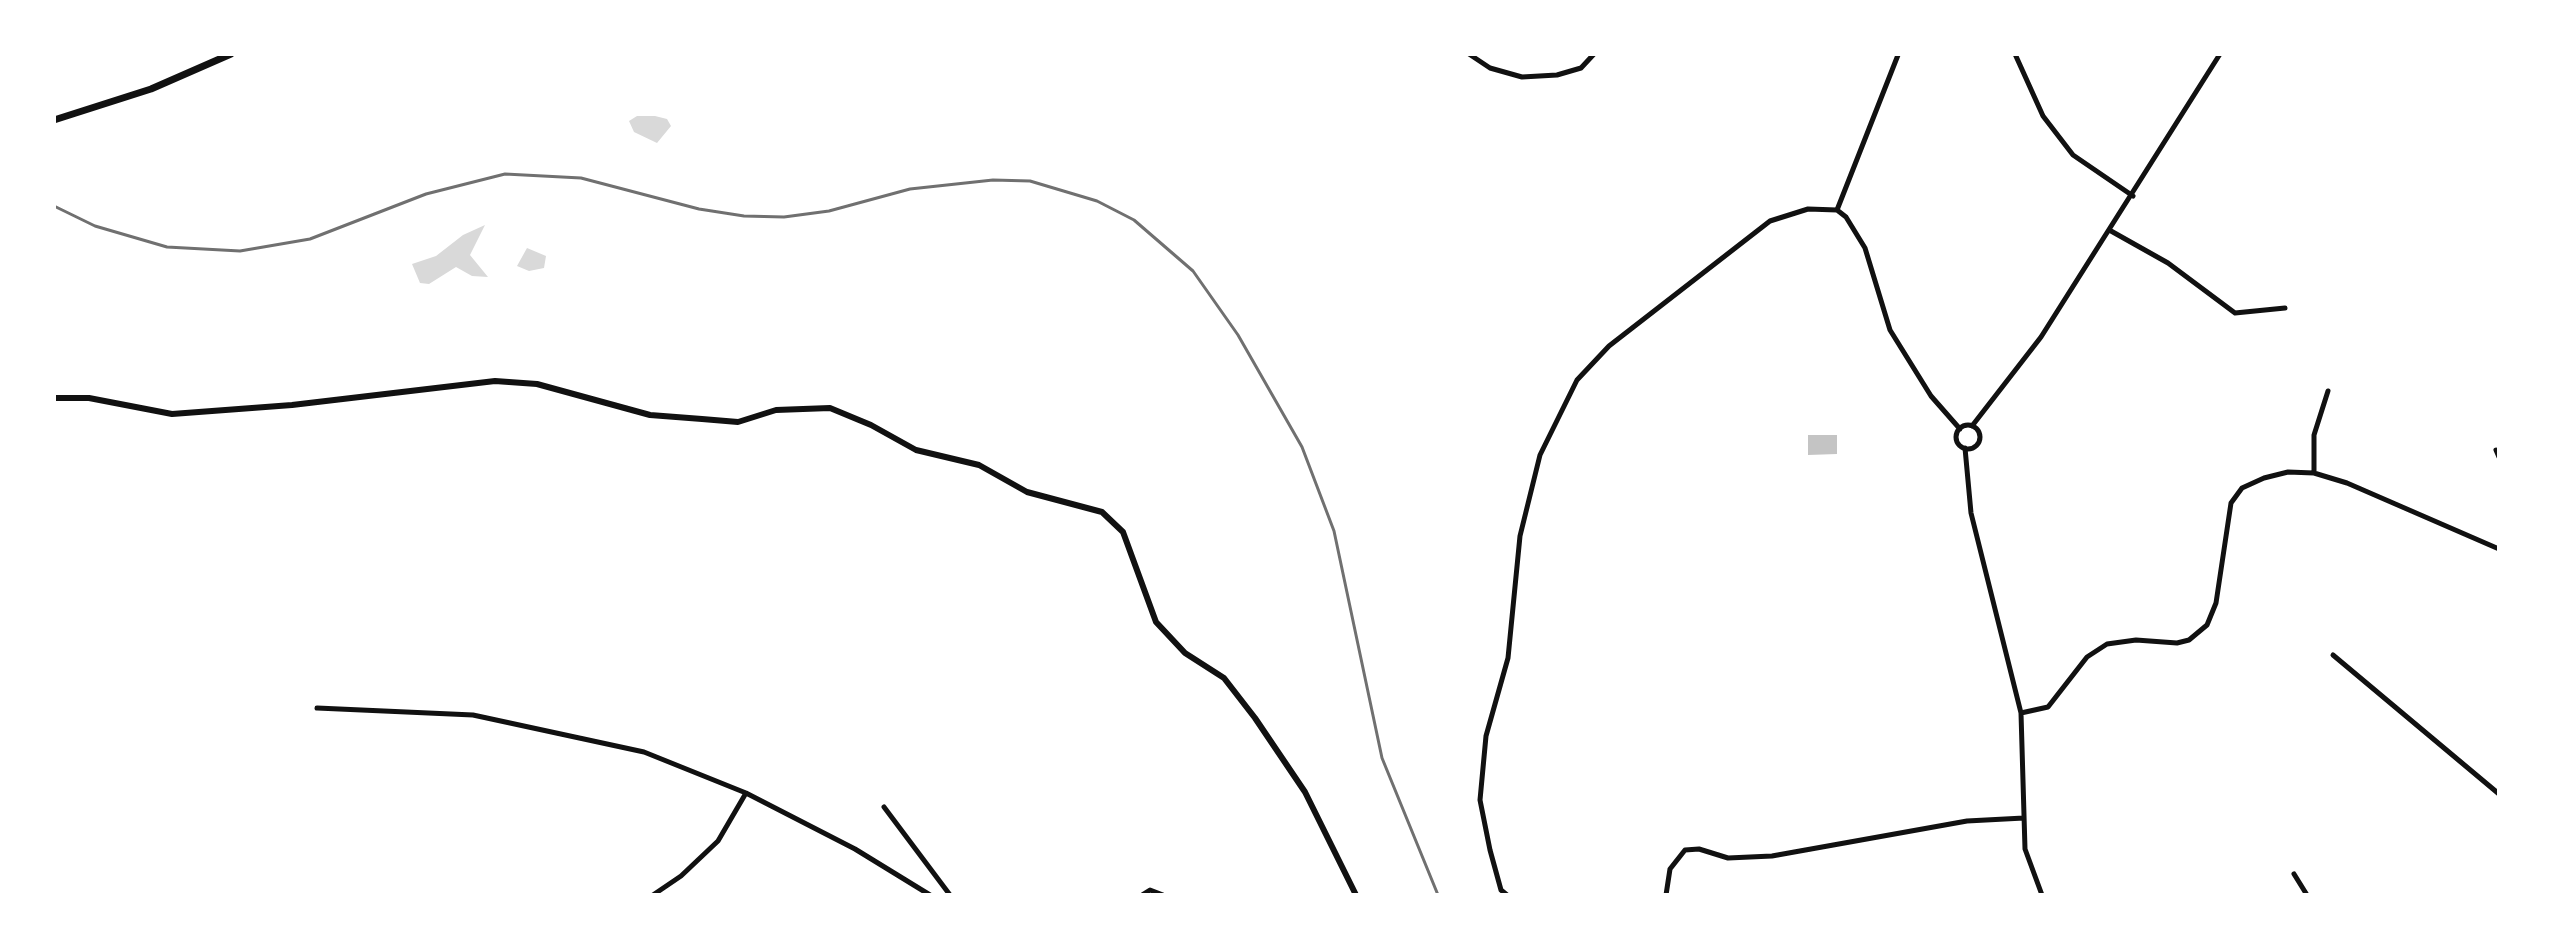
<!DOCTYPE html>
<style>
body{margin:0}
#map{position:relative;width:2553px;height:949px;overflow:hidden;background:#fff;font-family:"Asap Condensed",sans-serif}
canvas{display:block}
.frame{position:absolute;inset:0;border:56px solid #fff;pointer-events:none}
</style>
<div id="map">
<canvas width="2553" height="949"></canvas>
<div class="frame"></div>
</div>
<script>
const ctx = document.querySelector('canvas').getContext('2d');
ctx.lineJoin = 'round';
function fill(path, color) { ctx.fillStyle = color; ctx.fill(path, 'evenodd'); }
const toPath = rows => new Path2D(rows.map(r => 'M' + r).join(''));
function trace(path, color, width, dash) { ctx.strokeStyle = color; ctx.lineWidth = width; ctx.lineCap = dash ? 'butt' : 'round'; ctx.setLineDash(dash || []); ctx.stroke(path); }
const water = toPath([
 [637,116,655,116,667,119,671,126,657,143,634,132,629,121],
 [485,225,470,255,488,277,472,276,456,267,429,284,420,283,412,264,436,256,463,235],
 [527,248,546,256,544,268,529,271,517,266]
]);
const building = toPath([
 [1808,435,1837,435,1837,454,1808,455]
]);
const minor = toPath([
 [1469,54,1490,68,1522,77,1557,75,1581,68,1594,54],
 [2015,54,2043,116,2073,155,2133,196],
 [1837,210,1898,55],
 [2111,231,2168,263,2235,313,2285,308],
 '1956 437a12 12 0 1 1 24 0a12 12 0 1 1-24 0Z',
 [1972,426,2041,337,2220,54],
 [1965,448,1971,513,2021,713,2025,849,2042,895],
 [2496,450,2499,457],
 [2314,473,2347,483,2499,549],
 [2333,655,2499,794],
 [317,708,473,715,644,752,746,793,855,849,930,895],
 [2021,713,2048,707,2087,657,2107,644,2136,640,2177,643,2189,640,2207,625,2216,603,2231,503,2242,488,2264,478,2288,472,2314,473,2314,435,2328,391],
 [884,807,950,895],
 [2294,874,2307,895],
 [653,895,681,876,718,841,746,793],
 [1142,895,1150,890,1163,895],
 [1507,895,1501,890,1490,850,1480,800,1486,736,1508,658,1520,536,1540,455,1577,380,1609,346,1770,221,1808,209,1837,210,1846,217,1865,248,1890,330,1931,396,1960,429],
 [1666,895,1670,869,1685,850,1699,849,1728,858,1772,856,1967,821,2024,818]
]);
const tertiary = toPath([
 [54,398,89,398,172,414,292,405,495,381,537,384,650,415,702,419,738,422,776,410,830,408,871,425,916,450,979,465,1027,492,1102,512,1123,532,1156,622,1185,653,1224,678,1255,718,1305,792,1356,895]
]);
const secondary = toPath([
 [54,120,151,89,231,54]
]);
const rail = toPath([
 [54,206,95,226,167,247,240,251,310,239,426,194,505,174,581,178,699,209,744,216,784,217,829,211,910,189,993,180,1030,181,1097,201,1134,220,1193,271,1238,335,1302,447,1334,531,1382,758,1438,895]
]);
fill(water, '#d9d9d9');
fill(building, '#c4c4c4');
trace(minor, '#111', 5);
trace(tertiary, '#111', 6);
trace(secondary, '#111', 7);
trace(rail, '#707070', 3);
</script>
